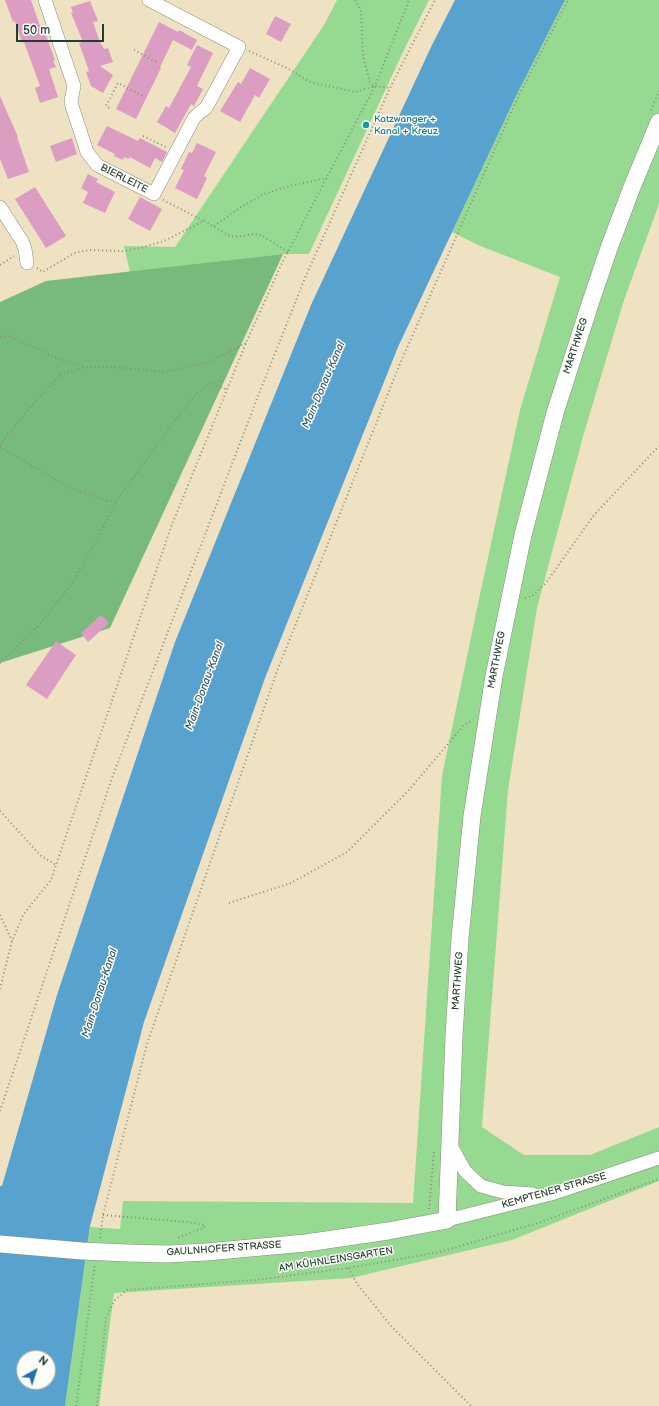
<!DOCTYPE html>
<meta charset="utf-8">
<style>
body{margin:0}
#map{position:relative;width:659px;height:1406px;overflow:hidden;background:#eee2c3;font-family:"Balsamiq Sans",sans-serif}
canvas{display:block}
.north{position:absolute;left:16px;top:1350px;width:40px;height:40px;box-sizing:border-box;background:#fdfcf7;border:1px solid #a4b0a9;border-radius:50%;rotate:39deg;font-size:11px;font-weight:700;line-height:16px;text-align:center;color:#1f3d34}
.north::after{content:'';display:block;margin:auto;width:14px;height:18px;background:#1f6fb2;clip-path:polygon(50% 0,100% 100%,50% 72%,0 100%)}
.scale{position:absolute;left:16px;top:24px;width:88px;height:18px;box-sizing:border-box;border:2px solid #1f3d34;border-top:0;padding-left:5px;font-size:12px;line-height:14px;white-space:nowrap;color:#1f3d34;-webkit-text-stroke:3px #fdfcf7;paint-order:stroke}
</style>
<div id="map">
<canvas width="659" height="1406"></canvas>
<div class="north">N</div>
<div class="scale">50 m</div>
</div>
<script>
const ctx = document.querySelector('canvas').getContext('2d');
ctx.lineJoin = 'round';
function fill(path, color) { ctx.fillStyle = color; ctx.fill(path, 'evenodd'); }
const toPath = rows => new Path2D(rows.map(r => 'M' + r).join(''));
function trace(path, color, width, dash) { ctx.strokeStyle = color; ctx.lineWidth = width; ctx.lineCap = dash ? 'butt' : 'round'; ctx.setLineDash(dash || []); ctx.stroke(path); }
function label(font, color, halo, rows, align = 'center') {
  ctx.font = font + ' "Balsamiq Sans",sans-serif'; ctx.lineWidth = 3; ctx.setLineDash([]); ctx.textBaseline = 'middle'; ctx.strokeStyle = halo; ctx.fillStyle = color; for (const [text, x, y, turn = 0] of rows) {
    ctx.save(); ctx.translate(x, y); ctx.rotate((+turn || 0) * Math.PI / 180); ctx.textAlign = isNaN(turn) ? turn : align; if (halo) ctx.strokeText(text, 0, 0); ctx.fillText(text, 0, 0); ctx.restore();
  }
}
const green = toPath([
 [337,0,429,0,403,52,309,254,283,254,130,272,124,246,175,247,324,25],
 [565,0,659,0,659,204,624,300,584,433,537,608,508,790,482,1127,524,1155,590,1155,659,1127,659,1181,512,1240,351,1278,114,1293,99,1406,65,1406,90,1227,120,1229,123,1201,413,1203,442,776,479,599,520,410,560,277,478,245,452,232,517,94]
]);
const forest = toPath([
 [283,254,110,628,0,663,0,302,46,281]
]);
const water = toPath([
 [455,0,565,0,517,94,398,347,265,678,144,1022,90,1226,65,1406,0,1406,0,1186,2,1186,57,995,175,642,311,305,432,45],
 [24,1358,48,1358,48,1382,24,1382]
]);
const building = toPath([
 [5,0,31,0,41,29,43,29,46,35,55,60,53,61,56,67,49,69,58,97,40,103,35,88,40,86,24,42,22,43,15,21,13,22],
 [90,1,98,21,93,22,100,42,104,49,108,48,113,62,100,66,113,75,103,93,91,86,86,72,89,71,79,43,83,42,71,13,73,13,71,7],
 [275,16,291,24,281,42,266,34],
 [159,22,178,32,179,30,197,40,192,50,173,40,160,67,161,68,136,119,116,109],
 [197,45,213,53,197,86,203,89,194,106,191,104,175,133,157,122,166,106,169,108,191,67,187,65],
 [250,68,270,79,259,98,255,95,240,122,220,111,238,82,241,84],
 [0,96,18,137,17,137,29,172,8,179,0,159],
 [107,126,138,141,140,138,167,152,162,162,155,158,150,168,130,157,129,159,124,157,123,160,114,156,115,154,97,145],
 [72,138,77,154,56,162,50,146],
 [197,143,216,152,204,176,207,178,197,199,175,188,184,170,181,169,189,152,192,153],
 [88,174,98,179,96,182,115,192,105,213,83,203,88,192,81,188],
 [35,187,66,236,46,248,15,199],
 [140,197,162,209,150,231,128,219],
 [101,615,109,623,88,642,81,633],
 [56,641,76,655,47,699,26,685]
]);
const path = toPath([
 [355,0,361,10,363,56,370,83,375,86],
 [134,50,158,63],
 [249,51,287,68,310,82,355,92,375,86,390,88],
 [109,108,106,106,118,83,143,96],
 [651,110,659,91],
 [143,136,166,147],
 [163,200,204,221],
 [214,226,238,209,264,194,289,186,327,178],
 [0,265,14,256],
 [37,268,43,272,74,253,89,250,123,251,140,248,164,241,204,221,230,236,236,237,254,234,261,235,288,252],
 [0,337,8,336,37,348,55,358,86,367],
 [0,445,38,398,61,375,86,367,114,367,165,372,209,362,246,343],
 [0,447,70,488,115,503],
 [525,598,532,596,546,583,594,515,659,446],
 [0,663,42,622,73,582,100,533,115,503,167,431,194,396,210,383,228,390],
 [0,811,40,855,56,865],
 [229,903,291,883,347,852,409,790,464,725,473,720],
 [0,915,12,941],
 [0,989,12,941,23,915,51,880,171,527,246,343,282,263,375,86,409,0],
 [0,1111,112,778,258,396,305,278,390,88,435,0],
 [429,1209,434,1152],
 [103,1215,188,1222,205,1225,204,1228,177,1238],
 [100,1238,103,1215,147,1044,277,671,399,366,517,99,568,0],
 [348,1268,358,1285,392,1327,471,1406],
 [76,1406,95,1264],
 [97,1406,106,1318,114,1301,127,1290,255,1280,348,1268,440,1252,541,1222,659,1179]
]);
const minor = toPath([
 [45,0,74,86,71,101,72,106,87,152,97,165,154,194,194,118,199,113,206,108,239,47,149,0],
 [0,207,22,241,25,249,27,263],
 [450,1144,465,1171,481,1186,503,1192,533,1194],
 [447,1220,551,1194,659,1158]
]);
const major = toPath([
 [128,1253,168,1254,206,1252,306,1243,388,1231,447,1220,454,1036,460,938,472,816,494,676,523,535,555,413,590,304,609,248,632,187,659,122]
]);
const majorBridge = toPath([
 [0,1244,82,1251,128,1253]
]);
const markers = [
 [366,125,4,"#0f9aa8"]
];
const cultureNames = [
 ["Katzwanger +",374,119],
 ["Kanal + Kreuz",374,131]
];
const streetNames = [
 ["BIERLEITE",124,179,27],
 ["MARTHWEG",576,346,-72],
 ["MARTHWEG",497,660,-79],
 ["MARTHWEG",458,981,-86],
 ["KEMPTENER STRASSE",554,1191,-16],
 ["GAULNHOFER STRASSE",224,1249,-4],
 ["AM KÜHNLEINSGARTEN",336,1260,-9]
];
const waterNames = [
 ["Main-Donau-Kanal",324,385,-67],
 ["Main-Donau-Kanal",205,686,-70],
 ["Main-Donau-Kanal",100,993,-72]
];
fill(green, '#96da92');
fill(forest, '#78ba7c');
fill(water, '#58a2d0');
fill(building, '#db9dc1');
trace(minor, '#86907c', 14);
trace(major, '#86907c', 18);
trace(path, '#86907c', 2, [1, 3]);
trace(minor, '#fff', 13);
trace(major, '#fff', 17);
trace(majorBridge, '#86907c', 18, []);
trace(majorBridge, '#fff', 17);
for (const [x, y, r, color] of markers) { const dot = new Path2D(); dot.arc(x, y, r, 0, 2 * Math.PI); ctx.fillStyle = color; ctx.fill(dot); trace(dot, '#fdfcf7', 1.5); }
label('10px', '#0d838f', '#fdfcf7', cultureNames, 'left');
label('10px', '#1f3d34', '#fdfcf7', streetNames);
label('italic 11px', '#33606b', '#fdfcf7', waterNames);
</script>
